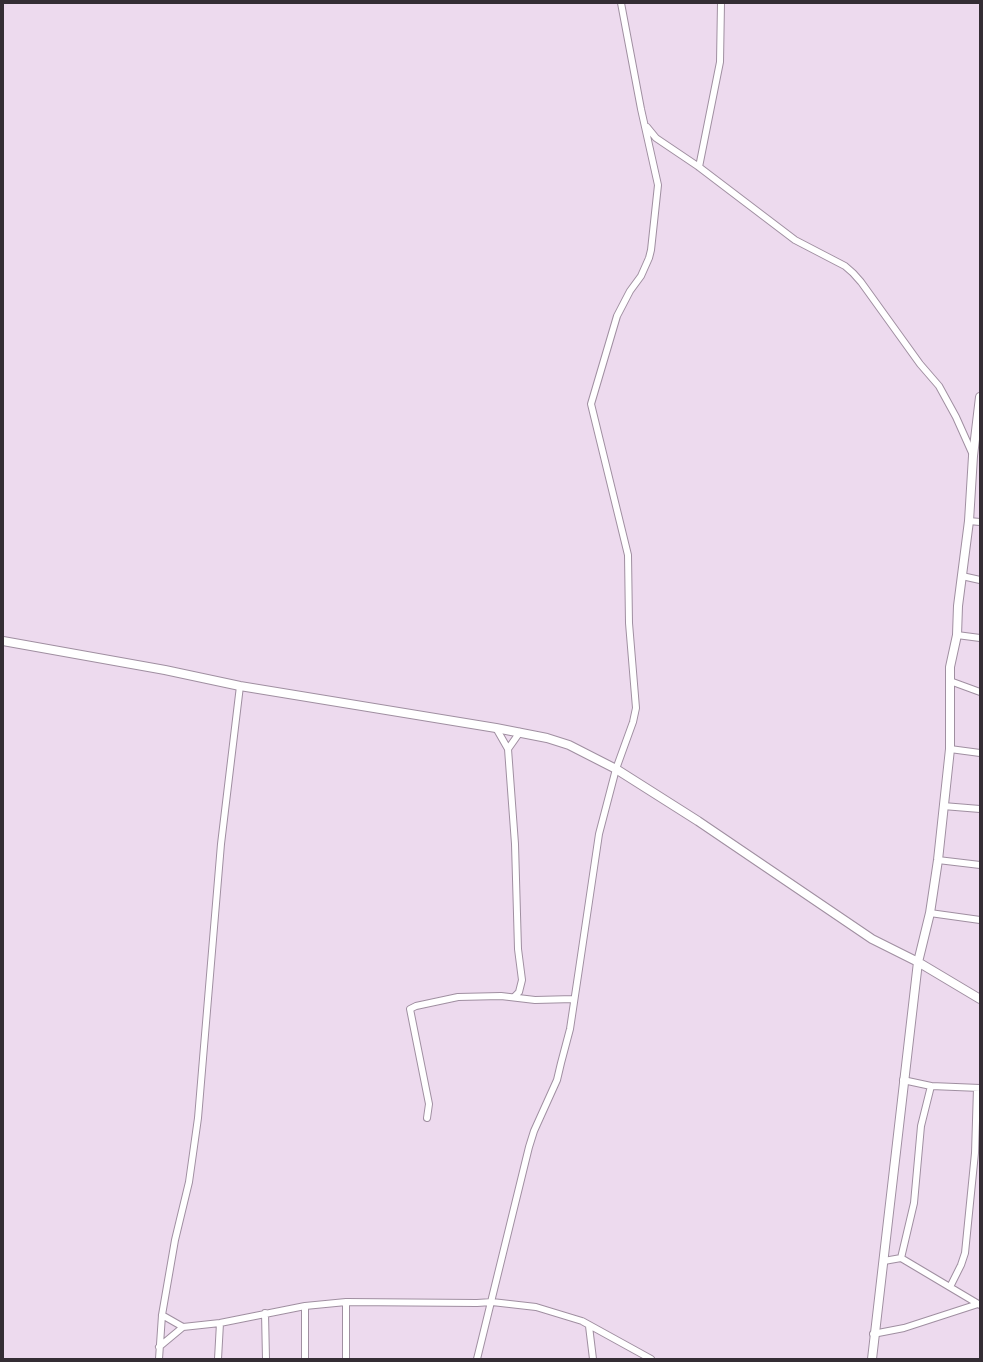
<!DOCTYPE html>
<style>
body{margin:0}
#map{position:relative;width:983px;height:1362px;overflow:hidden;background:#eddaee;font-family:Poppins,sans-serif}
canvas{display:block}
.frame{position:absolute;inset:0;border:4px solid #342d34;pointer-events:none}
</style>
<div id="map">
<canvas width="983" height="1362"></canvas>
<div class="frame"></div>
</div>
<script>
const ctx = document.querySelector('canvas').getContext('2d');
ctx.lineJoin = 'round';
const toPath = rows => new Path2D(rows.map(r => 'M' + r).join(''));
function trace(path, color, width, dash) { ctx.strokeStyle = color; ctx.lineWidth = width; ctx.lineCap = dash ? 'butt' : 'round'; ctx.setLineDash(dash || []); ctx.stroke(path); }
const minor = toPath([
 [647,127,656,138,699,167,795,240,845,266,853,273,861,282,920,364,939,386,956,417,973,455],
 [699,167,720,62,721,3],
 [969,521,980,522],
 [962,576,980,580],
 [957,635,980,638],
 [950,681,980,692],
 [496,728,508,749],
 [950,749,980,753],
 [943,806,980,809],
 [938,860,980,865],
 [930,913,980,920],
 [514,997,519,992,522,980,518,949,515,844,508,749,520,732],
 [903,1080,931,1086,980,1088],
 [427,1118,429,1104,410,1009,416,1006,458,997,501,996,535,1000,574,999],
 [901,1258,914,1203,921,1126,931,1086],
 [884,1261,901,1258,980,1305],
 [950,1287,961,1265,965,1253,975,1153,977,1088],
 [305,1306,305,1359],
 [265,1313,266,1359],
 [162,1315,183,1327],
 [589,1326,593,1359],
 [873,1334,904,1328,978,1304],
 [159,1347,183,1327,220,1323,305,1306,346,1302,477,1303,492,1302,536,1307,582,1321,651,1359],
 [159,1359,162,1315,175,1240,189,1182,198,1118,221,844,240,686],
 [218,1359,220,1323],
 [346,1359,346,1302],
 [477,1359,529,1147,534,1131,557,1080,561,1063,570,1029,579,969,599,834,616,769,633,722,636,708,629,623,628,555,591,404,617,316,630,291,641,276,649,258,651,250,658,185,641,109,621,3]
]);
const tertiary = toPath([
 [3,641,165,670,240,686,496,728,547,738,569,745,616,769,698,821,872,939,918,962,980,999],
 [872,1359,918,962,930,913,938,860,950,749,950,667,957,635,958,606,969,521,973,456,980,397]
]);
trace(minor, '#a08fa1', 8);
trace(tertiary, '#a08fa1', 10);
trace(minor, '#fff', 6);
trace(tertiary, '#fff', 8);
</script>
